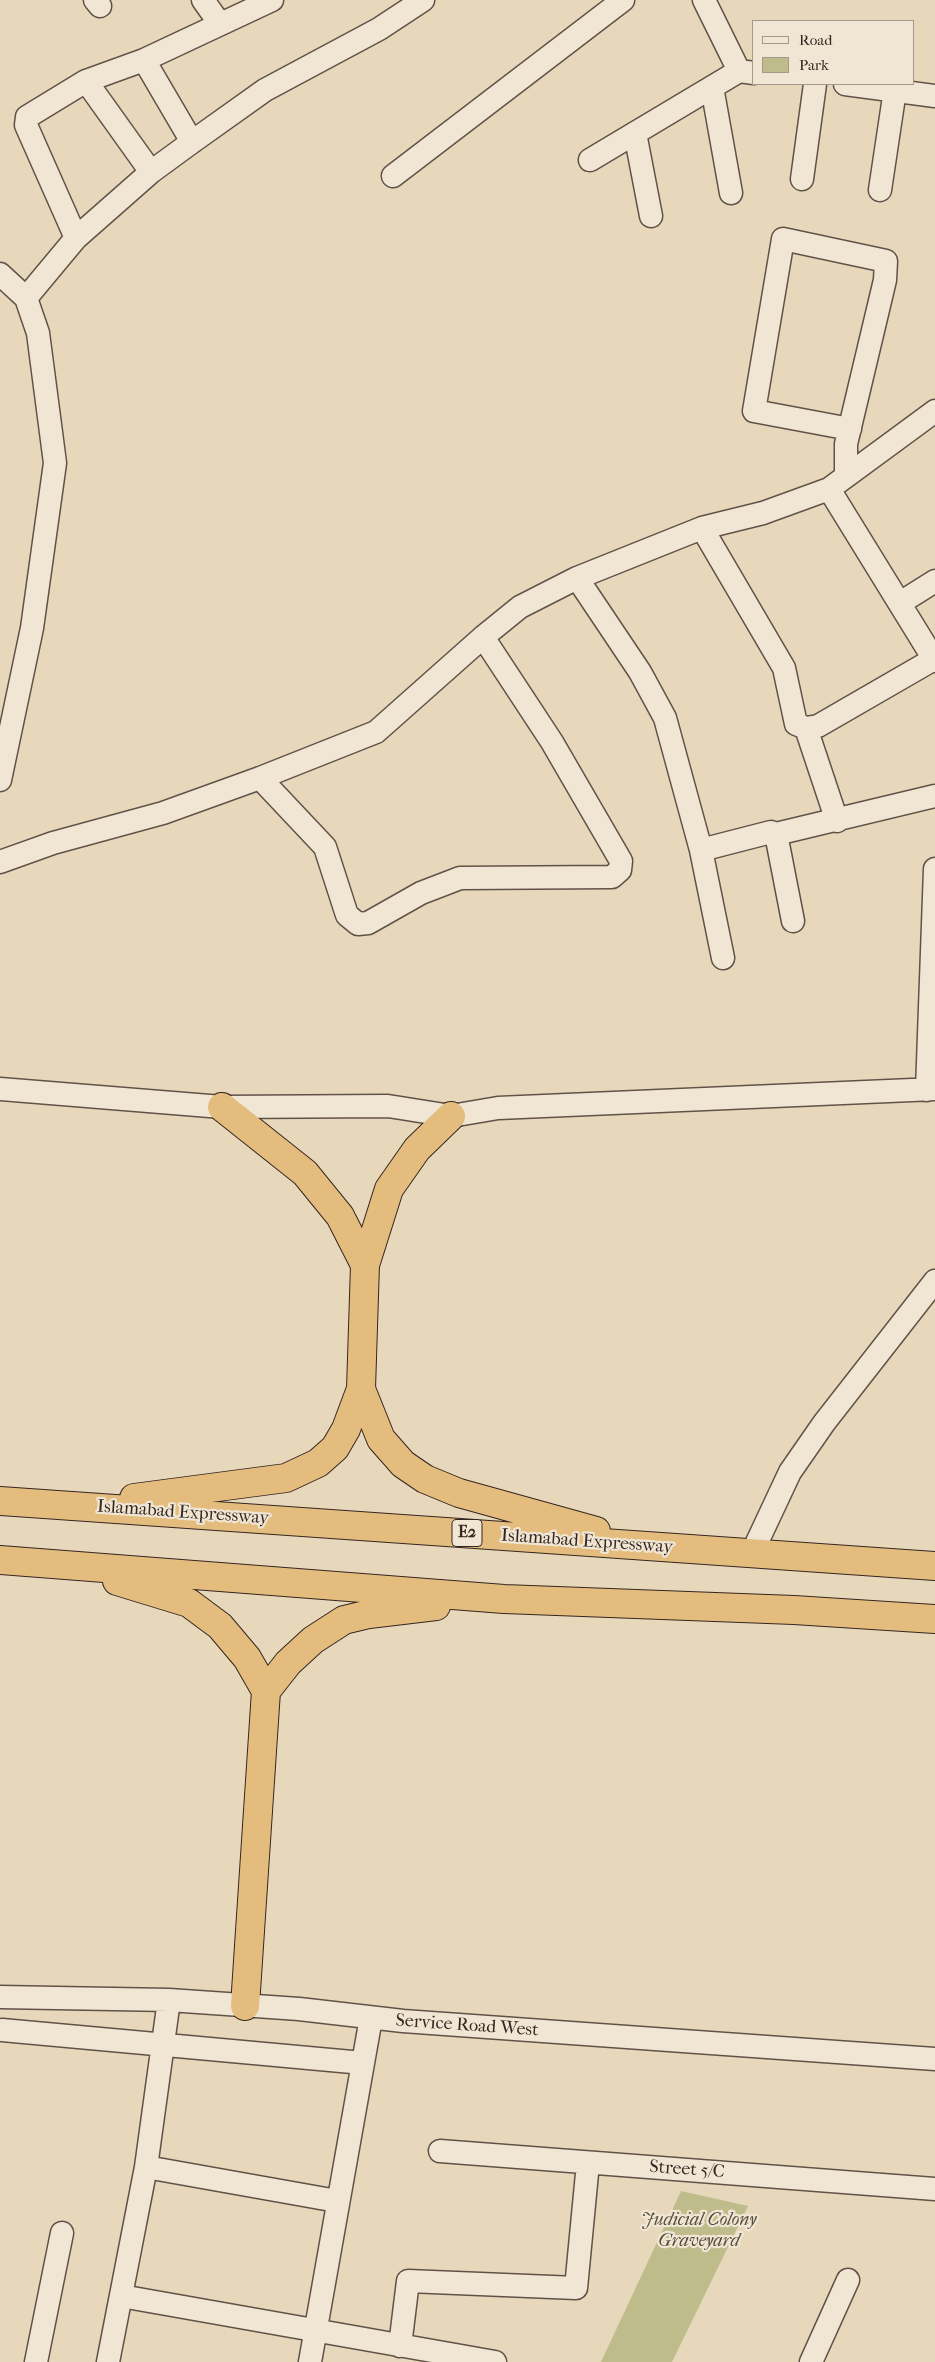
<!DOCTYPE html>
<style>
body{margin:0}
#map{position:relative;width:935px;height:2362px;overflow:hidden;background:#e8d8bb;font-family:"IM FELL French Canon",serif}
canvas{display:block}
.legend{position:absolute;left:752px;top:20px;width:162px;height:65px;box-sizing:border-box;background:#f0e6d3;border:1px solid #a5998c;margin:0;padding:6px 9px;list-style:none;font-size:15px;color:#342621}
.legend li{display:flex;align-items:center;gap:10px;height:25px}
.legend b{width:25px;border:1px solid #a5998c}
</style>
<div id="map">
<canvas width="935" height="2362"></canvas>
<ul class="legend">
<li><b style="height:6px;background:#f0e6d3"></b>Road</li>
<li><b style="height:14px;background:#bebc8b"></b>Park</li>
</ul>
</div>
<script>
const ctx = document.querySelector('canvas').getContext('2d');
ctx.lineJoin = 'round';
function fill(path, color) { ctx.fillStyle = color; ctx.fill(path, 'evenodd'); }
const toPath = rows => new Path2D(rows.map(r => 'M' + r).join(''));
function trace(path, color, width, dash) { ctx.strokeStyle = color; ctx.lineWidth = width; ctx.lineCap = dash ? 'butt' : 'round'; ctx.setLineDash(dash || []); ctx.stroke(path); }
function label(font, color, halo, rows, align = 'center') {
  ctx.font = font + ' "IM FELL French Canon",serif'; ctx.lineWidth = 4.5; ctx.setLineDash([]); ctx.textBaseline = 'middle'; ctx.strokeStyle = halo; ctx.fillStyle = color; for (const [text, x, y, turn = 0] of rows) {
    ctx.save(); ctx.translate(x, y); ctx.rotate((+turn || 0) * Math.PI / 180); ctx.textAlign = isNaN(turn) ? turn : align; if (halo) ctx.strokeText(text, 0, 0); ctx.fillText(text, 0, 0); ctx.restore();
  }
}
const green = toPath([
 [681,2191,748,2206,672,2362,601,2362]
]);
const minor = toPath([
 [95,0,100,6],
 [203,0,220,24],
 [704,0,739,71],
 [144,60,192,142],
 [86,81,151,172],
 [845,84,935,96],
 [712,87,731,193],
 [635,133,651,216],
 [590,160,739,71,754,73],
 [393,176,623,0],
 [802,179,815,84],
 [880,190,895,90],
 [76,238,26,125,27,117,86,81,144,60,272,0],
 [0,274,26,298,38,333,55,463,32,628,0,780],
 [26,298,76,238,151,172,192,142,265,90,379,29,423,0],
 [846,476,846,444,885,280,886,261,783,239,754,411,850,429],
 [829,489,935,661],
 [702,528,784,668,796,724,806,728,818,726,934,659],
 [577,578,640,672,665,718,701,850,723,958],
 [900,603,935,581],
 [806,728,837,821],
 [260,778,325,847,347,915,358,924,368,923,421,893,460,878,612,877,620,870,621,861,552,742,483,637],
 [776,834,793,921],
 [701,850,771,832,776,834,935,796],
 [0,862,53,843,163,813,260,778,376,732,483,637,520,607,577,578,702,528,763,513,829,489,935,411],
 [0,1089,222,1107,388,1106,451,1116,498,1108,935,1089],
 [927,1090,935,869],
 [752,1553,790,1472,824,1423,935,1281],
 [0,1997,169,2000,299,2009,403,2021,935,2059],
 [2,2030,363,2063],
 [440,2151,935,2189],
 [146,2167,337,2201],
 [121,2296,495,2362],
 [400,2346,408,2281,576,2288,588,2163],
 [36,2362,62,2233],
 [108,2362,146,2167,169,2000],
 [310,2362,371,2018],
 [811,2362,848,2280]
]);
const highway = toPath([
 [365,1265,389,1189,417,1149,451,1116],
 [361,1389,381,1439,403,1464,425,1479,459,1493,596,1531],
 [134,1498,286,1478,318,1463,335,1448,346,1429,361,1389,365,1265,340,1216,305,1173,222,1107],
 [0,1501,935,1566],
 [0,1560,504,1599,794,1610,935,1619],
 [117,1581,189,1603,220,1626,247,1658,266,1691,245,2006],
 [266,1691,288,1663,313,1640,344,1620,369,1614,436,1606]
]);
const shields = [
 [467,1533,30]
];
const shieldNames = [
 ["E2",467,1533]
];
const streetNames = [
 ["Islamabad Expressway",183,1513,4],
 ["Islamabad Expressway",587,1542,4],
 ["Service Road West",467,2026,4],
 ["Street 5/C",687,2170,4]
];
const parkNames = [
 ["Judicial Colony",699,2221],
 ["Graveyard",699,2242]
];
fill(green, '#bebc8b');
trace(minor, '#615248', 25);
trace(highway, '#342621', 30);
trace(minor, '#f0e6d3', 22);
trace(highway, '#e4bc7e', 28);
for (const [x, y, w] of shields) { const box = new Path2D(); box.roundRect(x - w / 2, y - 13.5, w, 27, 4); ctx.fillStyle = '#f0e6d3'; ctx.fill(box); trace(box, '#342621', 1); }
label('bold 16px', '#342621', null, shieldNames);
label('18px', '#342621', '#f0e6d3', streetNames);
label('italic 18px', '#564c3c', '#f0e6d3', parkNames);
</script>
